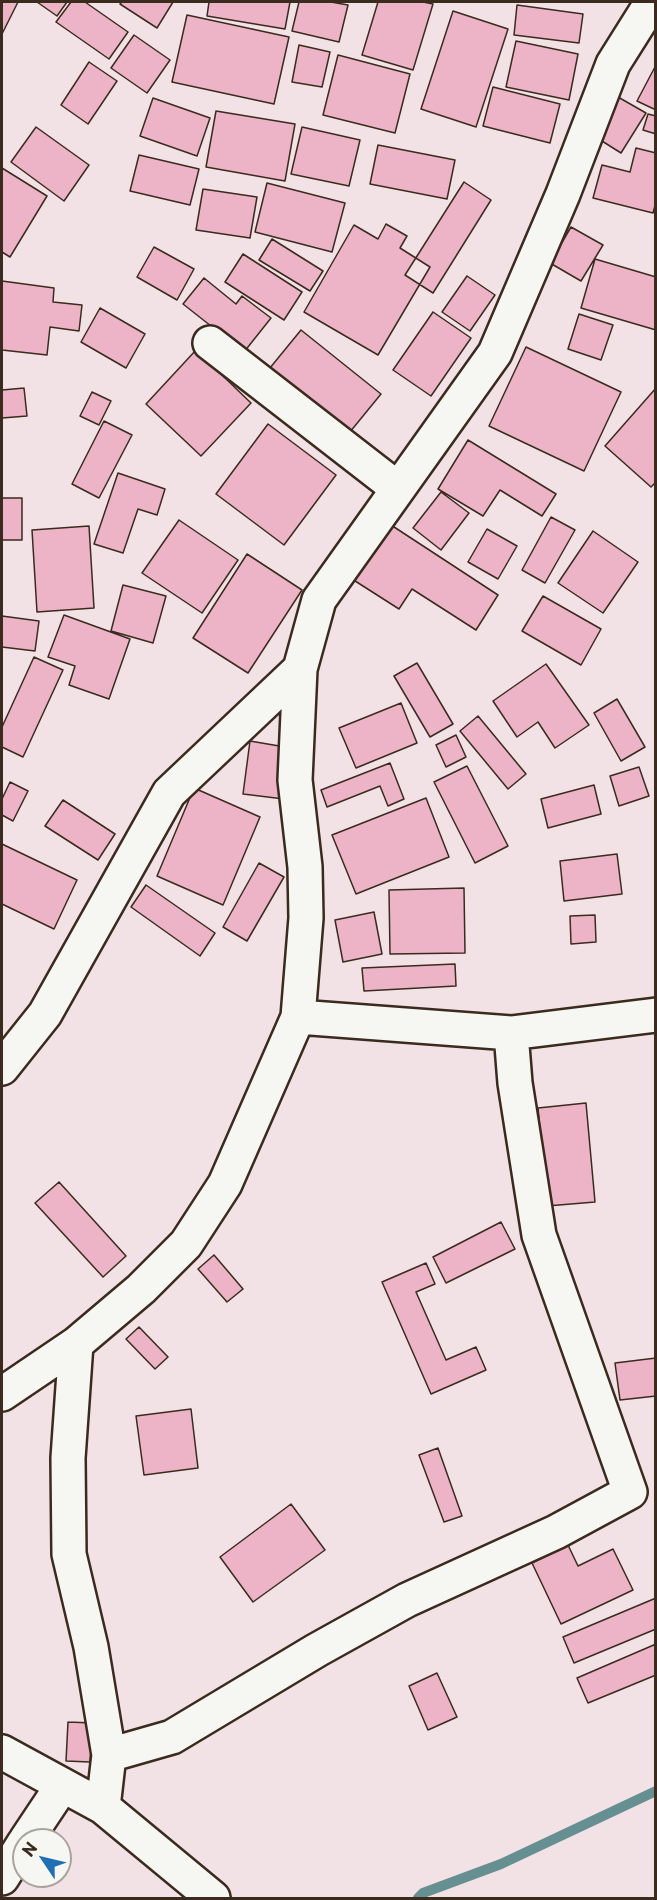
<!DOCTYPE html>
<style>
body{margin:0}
#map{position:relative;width:657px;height:1900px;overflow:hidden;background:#f3e2e5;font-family:"Playpen Sans",sans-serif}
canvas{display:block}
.frame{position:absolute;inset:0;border:3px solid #3b2a1e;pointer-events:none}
.north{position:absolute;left:12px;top:1828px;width:60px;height:60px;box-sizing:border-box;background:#f6f6f2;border:2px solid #aba49d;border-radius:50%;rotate:305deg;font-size:16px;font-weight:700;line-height:24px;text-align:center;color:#3b2a1e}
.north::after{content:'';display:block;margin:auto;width:21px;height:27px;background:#1f6fb2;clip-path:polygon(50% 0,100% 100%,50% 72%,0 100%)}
</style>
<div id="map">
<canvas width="657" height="1900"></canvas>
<div class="frame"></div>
<div class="north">N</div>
</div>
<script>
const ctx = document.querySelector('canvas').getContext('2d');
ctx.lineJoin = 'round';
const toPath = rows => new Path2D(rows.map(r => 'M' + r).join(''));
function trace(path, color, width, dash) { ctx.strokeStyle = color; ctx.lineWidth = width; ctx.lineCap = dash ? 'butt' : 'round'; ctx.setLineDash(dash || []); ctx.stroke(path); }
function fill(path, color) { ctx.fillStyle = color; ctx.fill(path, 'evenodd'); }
const stream = toPath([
 [418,1898,423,1893,501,1864,656,1791]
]);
const building = toPath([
 [2,2,18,2,2,34,2,2],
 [37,2,67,2,57,16,37,2],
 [71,2,85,2,128,32,109,59,56,22,71,2],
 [122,2,173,2,157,28,120,4,122,2],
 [209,2,290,2,285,29,207,16,209,2],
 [299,2,331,2,348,5,339,42,292,31,299,2],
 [378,2,423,2,433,4,413,70,362,55,378,2],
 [517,5,583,14,579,43,514,35,517,5],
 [453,11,508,29,476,127,421,109,453,11],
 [187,15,289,37,274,104,172,82,187,15],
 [134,35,170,60,147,93,111,68,134,35],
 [516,41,578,54,569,100,506,87,516,41],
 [299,45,330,52,322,87,292,82,299,45],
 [338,55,410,74,395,133,323,115,338,55],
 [89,62,117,81,88,124,61,105,89,62],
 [656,65,656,110,637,101,656,65],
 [493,87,560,104,550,143,483,126,493,87],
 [618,97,646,113,621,153,594,136,618,97],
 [153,98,210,118,197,156,140,136,153,98],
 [216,111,295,124,285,181,206,167,216,111],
 [648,114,656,116,656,134,643,130,648,114],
 [36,127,89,165,64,201,11,162,36,127],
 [302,127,360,140,349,186,291,174,302,127],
 [378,145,455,160,447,199,370,184,378,145],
 [636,148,656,153,656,202,653,213,593,198,602,165,630,172,636,148],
 [139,155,199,169,190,205,130,191,139,155],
 [2,168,47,196,10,257,2,252,2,168],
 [464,182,491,200,433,293,405,275,464,182],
 [267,183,345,203,332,252,255,232,267,183],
 [203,189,257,197,250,238,196,230,203,189],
 [386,224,407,236,400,248,430,267,378,355,304,312,354,225,378,239,386,224],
 [571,227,603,245,581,281,550,263,571,227],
 [272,239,323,271,310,291,259,260,272,239],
 [154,247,194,269,177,300,137,277,154,247],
 [243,254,302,292,284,320,225,282,243,254],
 [595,259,656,277,656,330,581,308,595,259],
 [467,276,495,295,470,331,442,312,467,276],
 [204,278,236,304,242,296,271,318,244,352,183,304,204,278],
 [2,281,54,288,53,302,82,305,79,331,50,327,47,355,2,350,2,281],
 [100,308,145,334,126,368,81,342,100,308],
 [433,312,471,338,431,396,393,370,433,312],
 [579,314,613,325,601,360,568,349,579,314],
 [301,330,381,394,345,438,265,374,301,330],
 [526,347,621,392,584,471,489,426,526,347],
 [196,350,251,403,201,456,146,404,196,350],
 [24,388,27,416,2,418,2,390,24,388],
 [656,388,656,482,651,487,605,446,656,388],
 [92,392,111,401,99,425,80,416,92,392],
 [104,421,132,435,99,498,72,484,104,421],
 [268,424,336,475,284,545,216,494,268,424],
 [468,440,556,494,542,516,500,490,483,516,438,489,468,440],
 [118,473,165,489,157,515,138,509,123,553,94,544,118,473],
 [441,492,469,513,441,550,413,528,441,492],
 [2,498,22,498,22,540,2,540,2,498],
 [551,517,575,530,545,583,522,570,551,517],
 [179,520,238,560,202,613,142,573,179,520],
 [388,523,498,595,476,630,412,589,399,609,352,579,388,523],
 [89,526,94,608,37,612,32,530,89,526],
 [487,529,517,546,498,579,468,562,487,529],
 [593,531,638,562,603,613,558,583,593,531],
 [247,554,302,590,248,673,193,638,247,554],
 [123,585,166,596,153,643,111,631,123,585],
 [543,596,601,629,581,665,522,631,543,596],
 [64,615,130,639,109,699,69,685,75,666,48,657,64,615],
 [2,616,39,621,35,651,2,647,2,616],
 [34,657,63,670,23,757,2,747,2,727,34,657],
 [417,663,453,724,430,737,394,676,417,663],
 [546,664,589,725,555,748,538,722,517,737,493,701,546,664],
 [617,699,645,747,621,761,594,713,617,699],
 [401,703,417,743,356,768,339,728,401,703],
 [478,716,526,774,508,789,460,731,478,716],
 [456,735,466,757,446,767,436,745,456,735],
 [250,741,291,748,284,799,243,794,250,741],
 [390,763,404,799,388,806,380,786,327,807,321,790,390,763],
 [467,766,508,846,475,863,434,782,467,766],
 [639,767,649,796,619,806,610,776,639,767],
 [10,782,28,791,13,821,2,815,2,799,10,782],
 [594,785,601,814,548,828,541,799,594,785],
 [194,788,260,817,223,905,157,876,194,788],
 [426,798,449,857,356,894,332,835,426,798],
 [63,800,115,834,98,860,45,826,63,800],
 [2,844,77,880,54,929,2,904,2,844],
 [617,854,622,894,564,901,560,861,617,854],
 [259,863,284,877,247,941,223,927,259,863],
 [146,885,215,933,200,956,131,907,146,885],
 [464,888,465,953,390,954,389,890,464,888],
 [374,912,382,954,343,962,335,920,374,912],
 [595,915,596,942,571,944,570,916,595,915],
 [455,964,456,986,364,991,362,968,455,964],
 [586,1103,595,1202,547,1206,538,1108,586,1103],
 [59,1182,126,1256,103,1277,35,1203,59,1182],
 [501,1222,515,1249,446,1283,433,1257,501,1222],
 [214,1255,243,1289,227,1302,198,1269,214,1255],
 [426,1263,435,1284,416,1292,446,1360,476,1347,486,1370,431,1394,382,1282,426,1263],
 [139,1327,168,1357,155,1369,126,1339,139,1327],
 [656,1358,656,1396,620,1400,615,1363,656,1358],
 [191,1409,198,1468,144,1475,136,1416,191,1409],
 [438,1448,462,1516,444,1522,419,1455,438,1448],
 [291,1504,325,1550,253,1602,220,1557,291,1504],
 [568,1545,578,1566,613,1549,633,1590,561,1624,532,1563,568,1545],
 [656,1598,656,1629,574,1663,563,1637,656,1598],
 [656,1644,656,1675,588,1703,577,1678,656,1644],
 [437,1673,457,1717,428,1730,409,1686,437,1673],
 [68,1722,93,1723,90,1762,66,1761,68,1722]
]);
const minor = toPath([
 [210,343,397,488],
 [298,1017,511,1033,656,1015],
 [2,1068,45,1014,169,793,300,669],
 [76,1344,68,1458,69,1554,91,1647,109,1755,103,1807],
 [2,1394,76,1344,141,1289,186,1244,225,1184,298,1017,306,918,305,867,295,780,300,669,319,600,495,353,563,194,613,64,652,2],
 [2,1752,103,1807,213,1898],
 [109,1755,172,1737,317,1650,407,1600,556,1532,630,1492,539,1235,515,1083,511,1033],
 [26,1840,62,1786],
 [2,1878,24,1843]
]);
trace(stream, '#668f91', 10);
fill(building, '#ecb4c6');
trace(building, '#3b2a1e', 1.5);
trace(minor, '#3b2a1e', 38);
trace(minor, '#f6f6f2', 33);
</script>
